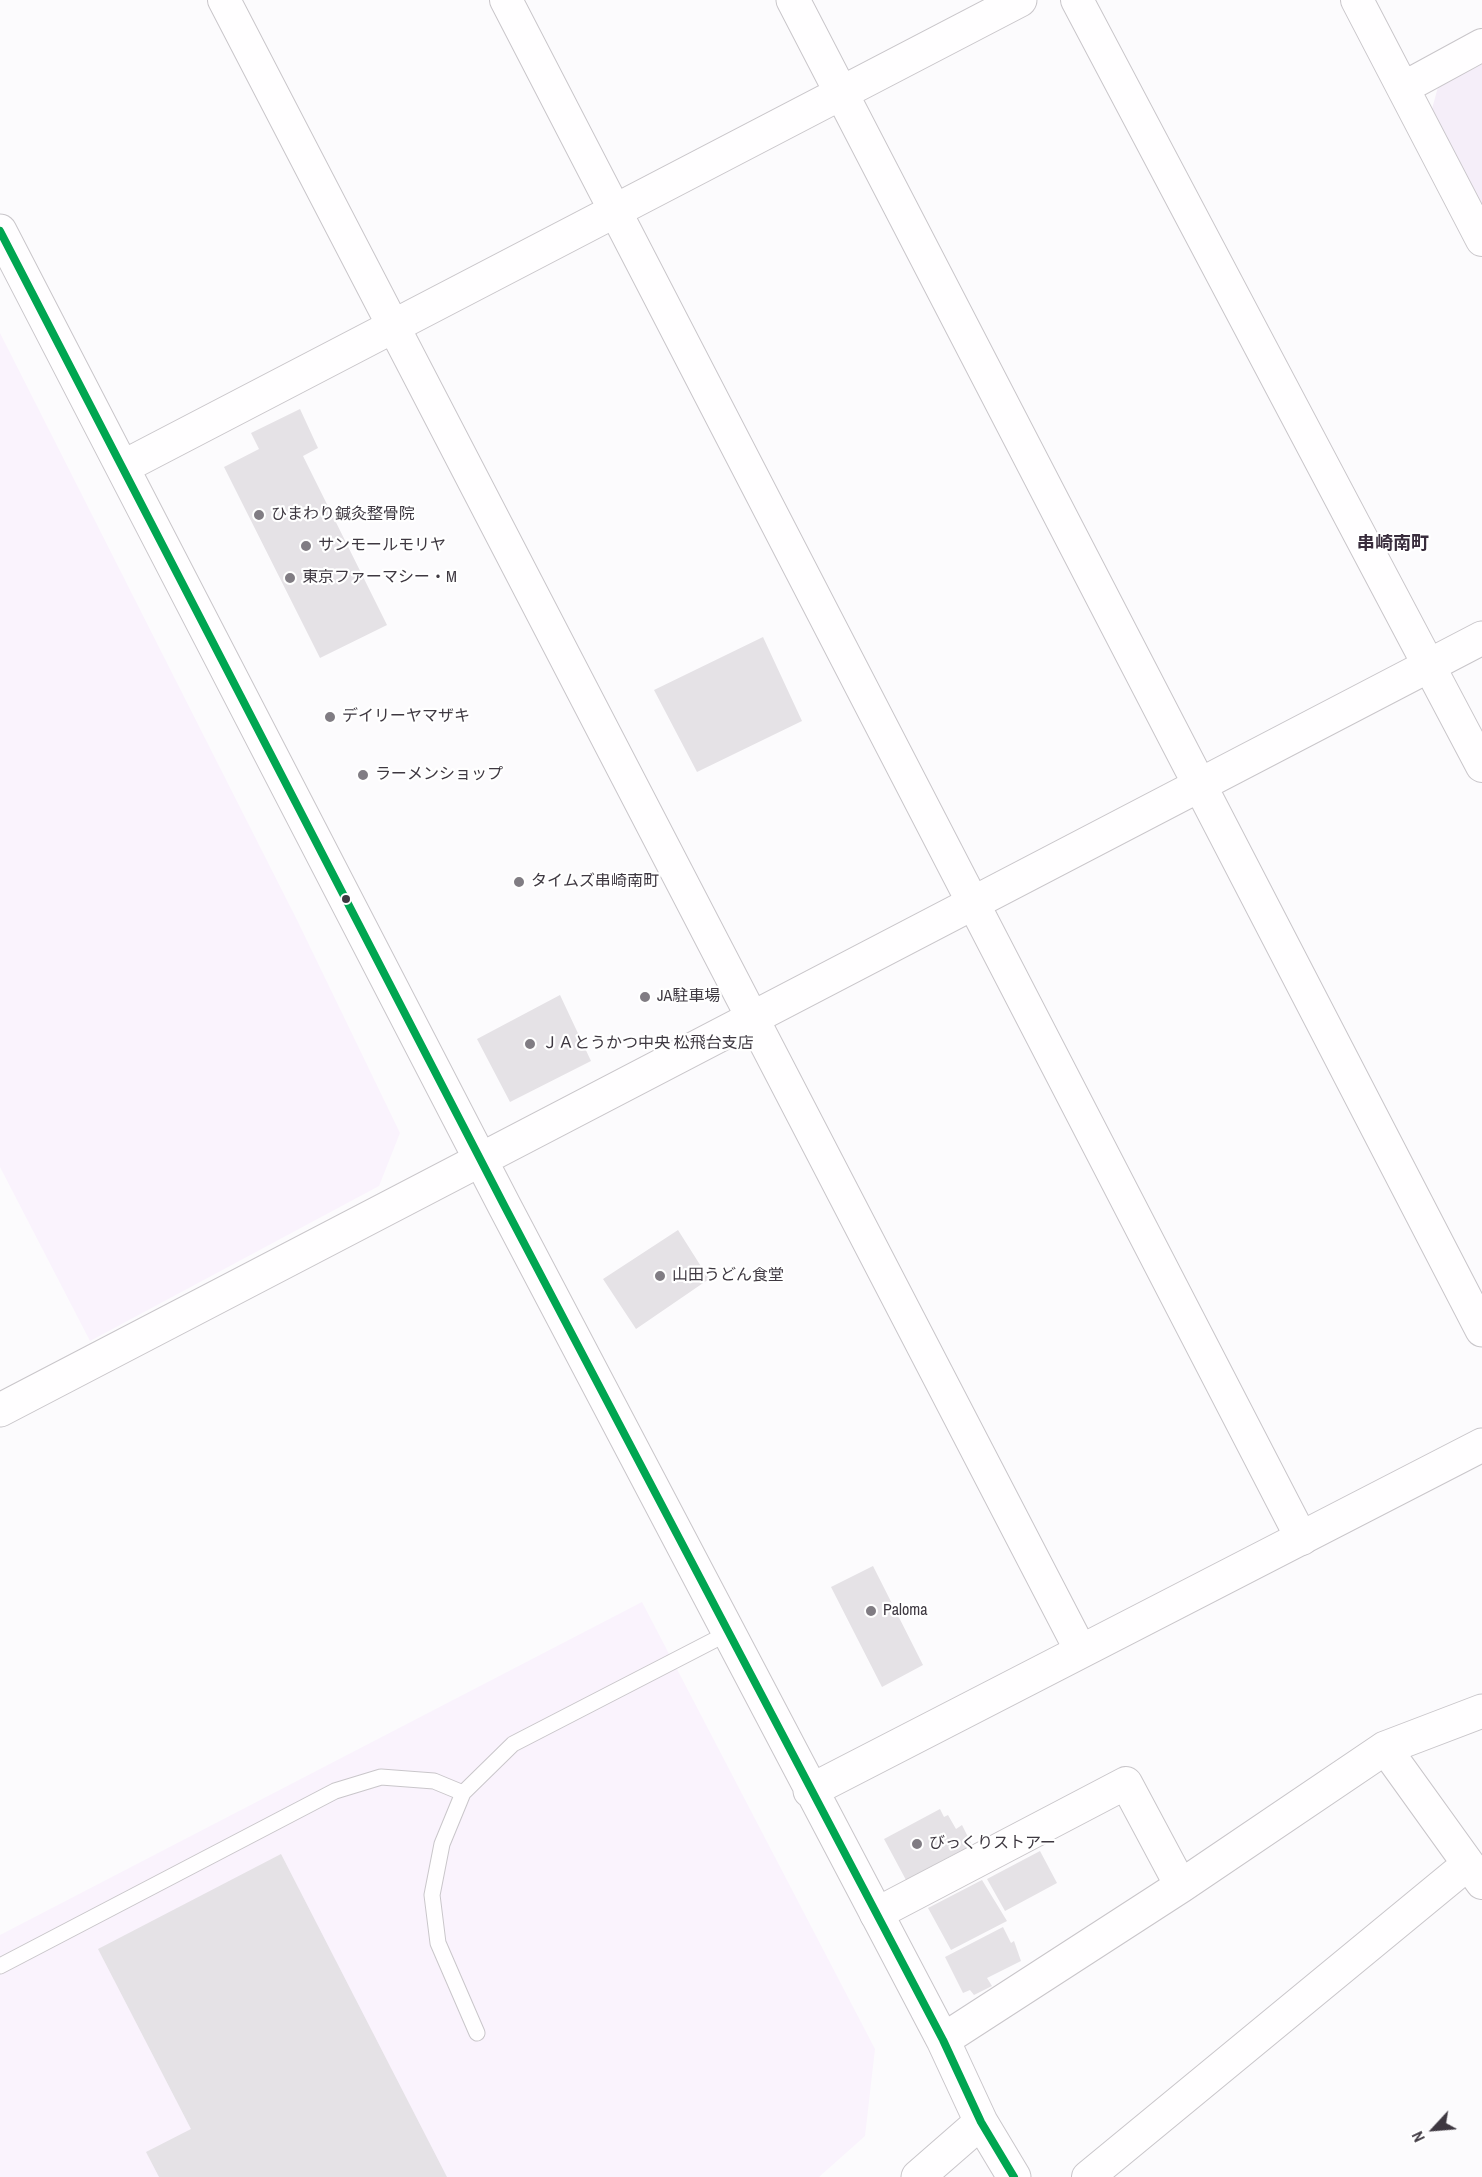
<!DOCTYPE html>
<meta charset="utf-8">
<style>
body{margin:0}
#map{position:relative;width:1482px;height:2177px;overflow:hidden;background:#fcfbfd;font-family:"Archivo Narrow",sans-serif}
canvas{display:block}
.north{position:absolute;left:1404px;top:2099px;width:60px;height:60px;-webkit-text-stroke:4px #fff;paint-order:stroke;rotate:244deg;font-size:16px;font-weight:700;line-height:24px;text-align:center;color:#3e3841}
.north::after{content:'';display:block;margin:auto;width:21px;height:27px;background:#3e3841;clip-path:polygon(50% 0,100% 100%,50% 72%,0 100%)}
</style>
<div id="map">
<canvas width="1482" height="2177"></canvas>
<div class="north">N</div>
</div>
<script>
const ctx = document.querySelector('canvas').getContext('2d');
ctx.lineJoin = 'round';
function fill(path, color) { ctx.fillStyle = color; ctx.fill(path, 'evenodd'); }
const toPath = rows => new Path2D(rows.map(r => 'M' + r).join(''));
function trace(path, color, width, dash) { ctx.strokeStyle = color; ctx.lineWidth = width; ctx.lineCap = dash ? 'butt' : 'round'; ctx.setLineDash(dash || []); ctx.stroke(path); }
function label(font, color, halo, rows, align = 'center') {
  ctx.font = font + ' "Archivo Narrow","Noto Sans JP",sans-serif'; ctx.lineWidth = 4.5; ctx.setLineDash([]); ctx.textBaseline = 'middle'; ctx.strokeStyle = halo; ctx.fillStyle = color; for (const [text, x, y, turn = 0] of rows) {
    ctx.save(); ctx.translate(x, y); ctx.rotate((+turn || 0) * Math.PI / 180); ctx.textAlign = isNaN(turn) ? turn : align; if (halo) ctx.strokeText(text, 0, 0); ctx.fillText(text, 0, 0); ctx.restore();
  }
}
const built = toPath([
 [0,333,297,920,400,1133,379,1186,90,1341,0,1167],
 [642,1602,875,2049,865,2136,819,2177,0,2177,0,1935]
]);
const green = toPath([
 [1482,64,1482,205,1432,109,1438,87]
]);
const building = toPath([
 [300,409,318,448,303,456,387,625,320,658,224,467,259,449,251,433],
 [763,637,802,721,697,772,654,690],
 [560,995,591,1061,510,1102,477,1039],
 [678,1230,709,1279,636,1329,603,1279],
 [873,1566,923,1665,882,1687,831,1587],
 [940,1809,944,1817,948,1815,956,1829,962,1825,973,1847,963,1853,962,1850,906,1880,884,1839],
 [1040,1851,1057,1883,1005,1911,987,1879],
 [281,1854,447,2177,159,2177,146,2152,191,2129,98,1949],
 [982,1880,1007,1921,951,1950,928,1908],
 [1003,1927,1011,1943,1014,1941,1021,1961,987,1978,992,1986,974,1995,970,1990,963,1993,945,1957]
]);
const service = toPath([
 [0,1966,335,1791,381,1777,434,1781,463,1793],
 [477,2033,438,1943,432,1895,442,1844,463,1793,513,1744,728,1633]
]);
const minor = toPath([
 [224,0,1081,1651],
 [506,0,1302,1539],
 [1077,0,1482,766],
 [1357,0,1482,240],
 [1403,88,1482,45],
 [1385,1748,1482,1883],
 [876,1914,1126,1783,1181,1886],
 [1088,2177,1468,1864]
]);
const tertiary = toPath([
 [793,0,1482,1330],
 [0,231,505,1207,943,2040,981,2122,1014,2177],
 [123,467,1020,0],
 [0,1410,1482,638],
 [810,1791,1482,1445],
 [943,2040,1181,1886,1385,1748,1482,1711],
 [918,2177,981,2122]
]);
const bus1 = toPath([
 [0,231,505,1207,943,2040,981,2122,1014,2177]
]);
const markers = [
 [259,515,6,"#807c83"],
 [306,546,6,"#807c83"],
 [290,578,6,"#807c83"],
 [330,717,6,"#807c83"],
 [363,775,6,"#807c83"],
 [519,882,6,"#807c83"],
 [346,899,5,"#3e3841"],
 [645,997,6,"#807c83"],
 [530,1044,6,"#807c83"],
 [660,1276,6,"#807c83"],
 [871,1611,6,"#807c83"],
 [917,1844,6,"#807c83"]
];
const poiNames = [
 ["ひまわり鍼灸整骨院",271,515],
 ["サンモールモリヤ",318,546],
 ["東京ファーマシー・M",302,578],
 ["デイリーヤマザキ",342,717],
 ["ラーメンショップ",375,775],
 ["タイムズ串崎南町",531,882],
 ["JA駐車場",657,997],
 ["ＪＡとうかつ中央 松飛台支店",542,1044],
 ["山田うどん食堂",672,1276],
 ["Paloma",883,1611],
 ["びっくりストアー",929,1844]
];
const neighbourhoodNames = [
 ["串崎南町",1393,544]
];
fill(built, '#faf3fd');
fill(green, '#f5eef9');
fill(building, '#e5e2e6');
trace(service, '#c9c6ca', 17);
trace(minor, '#c9c6ca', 34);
trace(tertiary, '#c9c6ca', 35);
trace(service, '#fffeff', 15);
trace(minor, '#fffeff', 32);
trace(tertiary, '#fffeff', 33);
trace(bus1, '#00a651', 8);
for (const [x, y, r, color] of markers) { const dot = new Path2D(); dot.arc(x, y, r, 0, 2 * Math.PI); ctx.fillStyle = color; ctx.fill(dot); trace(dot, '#fff', 2); }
label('16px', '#3e3841', '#fff', poiNames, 'left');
label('bold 18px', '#382c3c', '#fff', neighbourhoodNames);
</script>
